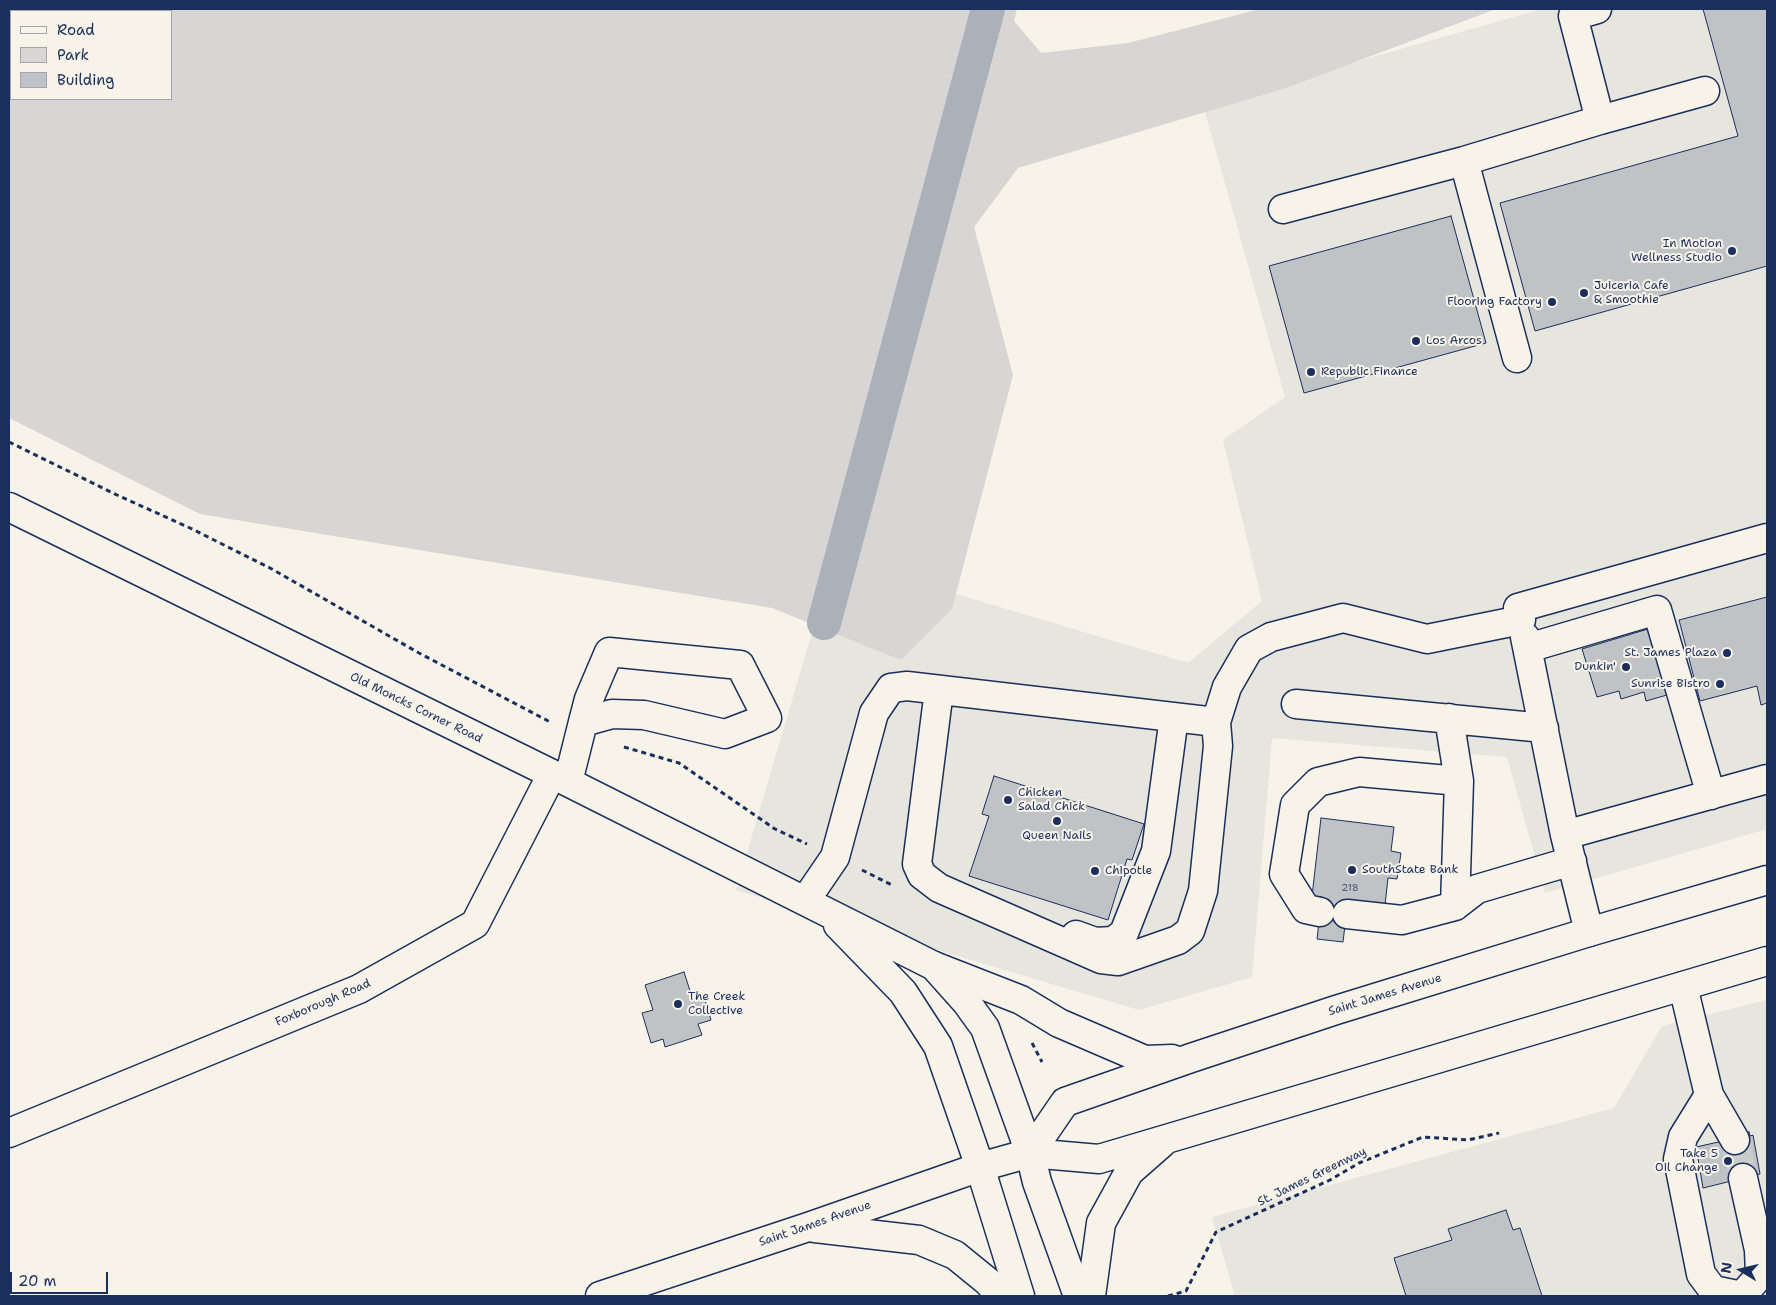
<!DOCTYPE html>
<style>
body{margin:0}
#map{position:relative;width:1776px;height:1305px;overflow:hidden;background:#f7f3e8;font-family:"Shantell Sans",sans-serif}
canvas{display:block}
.frame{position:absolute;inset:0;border:10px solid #1b2f5e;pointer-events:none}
.legend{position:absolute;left:10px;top:10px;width:162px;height:90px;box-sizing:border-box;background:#f7f3e8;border:1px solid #9fa5b1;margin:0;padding:6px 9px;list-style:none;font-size:15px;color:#1b2f5e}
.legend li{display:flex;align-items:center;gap:10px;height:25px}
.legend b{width:25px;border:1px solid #9fa5b1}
.north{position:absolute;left:1716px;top:1245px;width:50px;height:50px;-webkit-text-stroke:4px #f7f3e8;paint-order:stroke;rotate:279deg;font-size:14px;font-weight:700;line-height:20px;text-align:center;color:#1b2f5e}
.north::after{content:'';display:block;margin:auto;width:18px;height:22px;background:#1b2f5e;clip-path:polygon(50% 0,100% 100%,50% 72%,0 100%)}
.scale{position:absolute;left:10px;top:1272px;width:98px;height:22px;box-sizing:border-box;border:2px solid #1b2f5e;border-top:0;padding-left:6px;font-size:15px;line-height:18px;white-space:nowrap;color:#1b2f5e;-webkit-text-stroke:4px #f7f3e8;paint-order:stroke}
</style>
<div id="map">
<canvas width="1776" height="1305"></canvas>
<div class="frame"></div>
<ul class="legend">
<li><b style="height:6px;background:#f7f3e8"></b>Road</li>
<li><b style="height:14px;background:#d7d6d4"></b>Park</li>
<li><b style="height:14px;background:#c0c3c5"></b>Building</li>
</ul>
<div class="north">N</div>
<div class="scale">20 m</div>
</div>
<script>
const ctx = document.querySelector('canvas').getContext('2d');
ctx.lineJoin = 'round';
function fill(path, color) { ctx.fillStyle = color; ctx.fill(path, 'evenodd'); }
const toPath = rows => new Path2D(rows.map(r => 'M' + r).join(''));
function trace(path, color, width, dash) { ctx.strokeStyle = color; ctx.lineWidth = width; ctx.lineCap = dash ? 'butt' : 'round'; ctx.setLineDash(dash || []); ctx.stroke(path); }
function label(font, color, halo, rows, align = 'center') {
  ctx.font = font + ' "Shantell Sans",sans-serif'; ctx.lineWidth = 4; ctx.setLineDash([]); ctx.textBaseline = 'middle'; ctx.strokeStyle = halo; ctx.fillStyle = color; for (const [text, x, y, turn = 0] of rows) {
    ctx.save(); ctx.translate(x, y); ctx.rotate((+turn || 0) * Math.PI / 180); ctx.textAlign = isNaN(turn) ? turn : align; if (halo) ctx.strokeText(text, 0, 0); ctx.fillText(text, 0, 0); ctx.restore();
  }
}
const built = toPath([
 [1542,9,1767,9,1767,829,1545,893,1507,757,1272,738,1252,977,1139,1010,736,890,824,592,902,578,1188,663,1262,601,1223,440,1285,397,1203,105],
 [1767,1000,1767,1296,1235,1296,1212,1217,1614,1108,1662,1026]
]);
const green = toPath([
 [9,9,1017,9,1014,21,1041,53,1128,43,1260,9,1496,9,1286,88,1018,168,974,227,1013,375,952,609,901,660,772,608,200,514,9,418],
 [11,11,171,11,171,99,11,99]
]);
const canal = toPath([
 [824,623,988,9]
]);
const building = toPath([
 [1703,9,1767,9,1767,266,1535,331,1500,203,1738,136,1703,9],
 [1451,216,1486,343,1304,393,1269,266,1451,216],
 [1767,597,1767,703,1761,705,1757,686,1700,701,1679,620,1767,597],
 [1648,629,1667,695,1646,701,1644,692,1621,699,1619,691,1597,697,1582,649,1648,629],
 [994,776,1144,824,1132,860,1127,859,1108,920,969,876,989,816,982,814,994,776],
 [1321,818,1394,827,1391,851,1401,853,1397,879,1388,878,1385,905,1348,900,1343,942,1317,939,1322,897,1312,896,1321,818],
 [684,972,692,997,703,994,711,1020,698,1024,702,1035,665,1047,663,1039,651,1043,642,1013,653,1010,645,985,684,972],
 [1749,1132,1750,1136,1753,1135,1760,1174,1703,1188,1696,1147,1723,1141,1723,1137,1749,1132],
 [1506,1210,1513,1230,1520,1228,1542,1296,1406,1296,1394,1258,1452,1240,1448,1229,1506,1210]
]);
const minorTunnel = toPath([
 [1735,1140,1743,1178]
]);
const path = toPath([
 [9,442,117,495,190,528,270,568,419,653,552,723],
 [624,747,679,763,775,829,807,844],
 [862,870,892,885],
 [1032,1043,1042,1062],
 [1168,1296,1186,1291,1216,1232,1330,1180,1359,1163,1423,1137,1468,1140,1499,1133]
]);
const minor = toPath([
 [1597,9,1573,16,1600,120],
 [1464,161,1517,358],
 [1283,209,1464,161,1600,120,1705,91],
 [9,507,552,774,934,966,967,1003,985,1028,1030,1153,1037,1182,1078,1296],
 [1518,608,1767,538],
 [1525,637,1565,835,1589,932],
 [1528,648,1657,610,1711,795],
 [939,690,917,864,922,875,939,888,1101,959,1118,961,1178,940,1190,931,1203,891,1218,746,1216,722],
 [1296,704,1544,728],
 [1449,718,1459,781,1455,906],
 [568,782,583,722,589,699,609,652,740,665,767,718,725,734,644,715,612,714,583,722],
 [1565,835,1767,779],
 [805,901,835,857,874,713,891,688,907,686,1216,722,1227,687,1249,649,1271,637,1343,618,1427,639,1521,620],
 [1320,912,1306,909,1284,874,1295,805,1318,782,1359,772,1459,781],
 [1347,914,1402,920,1455,906,1477,889,1572,861],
 [838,925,903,992,938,1046,980,1167,1020,1296],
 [1076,935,1095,942,1113,941,1124,933,1156,851,1174,717],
 [1683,986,1709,1095,1735,1140],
 [1709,1095,1683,1137,1678,1159,1701,1274,1713,1290,1742,1296],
 [9,1133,359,989,475,924,552,774],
 [1742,1296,1760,1275,1759,1250,1743,1178]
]);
const major = toPath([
 [934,966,1021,1000,1059,1023,1145,1060,1172,1059],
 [1030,1153,1065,1102,1191,1058,1336,1010,1589,932,1767,880],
 [815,1228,919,1240,955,1255,987,1281,1001,1296],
 [600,1296,808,1227,980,1167,1030,1153,1099,1159,1767,961],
 [1091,1296,1101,1223,1129,1172,1162,1143]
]);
const markers = [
 [1732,251,5,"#1b2f5e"],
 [1584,293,5,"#1b2f5e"],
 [1552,302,5,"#1b2f5e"],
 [1416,341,5,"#1b2f5e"],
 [1311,372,5,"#1b2f5e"],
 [1727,653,5,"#1b2f5e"],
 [1626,667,5,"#1b2f5e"],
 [1720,684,5,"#1b2f5e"],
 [1008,800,5,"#1b2f5e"],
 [1057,821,5,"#1b2f5e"],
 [1352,870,5,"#1b2f5e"],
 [1095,871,5,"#1b2f5e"],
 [678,1004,5,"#1b2f5e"],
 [1728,1161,5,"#1b2f5e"]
];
const numberNames = [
 ["218",1350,888]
];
const poiNames = [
 ["In Motion",1722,244,"right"],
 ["Wellness Studio",1722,258,"right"],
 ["Juiceria Cafe",1594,286],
 ["& Smoothie",1594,300],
 ["Flooring Factory",1542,302,"right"],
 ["Los Arcos",1426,341],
 ["Republic Finance",1321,372],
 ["St. James Plaza",1717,653,"right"],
 ["Dunkin'",1616,667,"right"],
 ["Sunrise Bistro",1710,684,"right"],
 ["Chicken",1018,793],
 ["Salad Chick",1018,807],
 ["Queen Nails",1057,836,"center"],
 ["SouthState Bank",1362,870],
 ["Chipotle",1105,871],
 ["The Creek",688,997],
 ["Collective",688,1011],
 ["Take 5",1718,1154,"right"],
 ["Oil Change",1718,1168,"right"]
];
const streetNames = [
 ["Old Moncks Corner Road",416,708,26],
 ["Saint James Avenue",1385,995,-17],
 ["Foxborough Road",323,1003,-23],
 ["St. James Greenway",1312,1177,-26],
 ["Saint James Avenue",815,1224,-19]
];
fill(built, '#e6e5de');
fill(green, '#d7d6d4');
trace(canal, '#acb0b9', 34);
fill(building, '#c0c3c5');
trace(building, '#1b2f5e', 1);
trace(minorTunnel, '#cbcccc', 28, [28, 14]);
trace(minor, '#1b2f5e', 31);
trace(major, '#1b2f5e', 31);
trace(path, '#1b2f5e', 3, [5, 4]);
trace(minor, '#f7f3e8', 28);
trace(major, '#f7f3e8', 28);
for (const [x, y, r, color] of markers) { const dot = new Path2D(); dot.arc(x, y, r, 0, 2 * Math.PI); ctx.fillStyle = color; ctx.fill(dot); trace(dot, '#f7f3e8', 2); }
label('10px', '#445478', null, numberNames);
label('12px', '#1b2f5e', '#f7f3e8', poiNames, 'left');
label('12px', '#1b2f5e', '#f7f3e8', streetNames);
</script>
